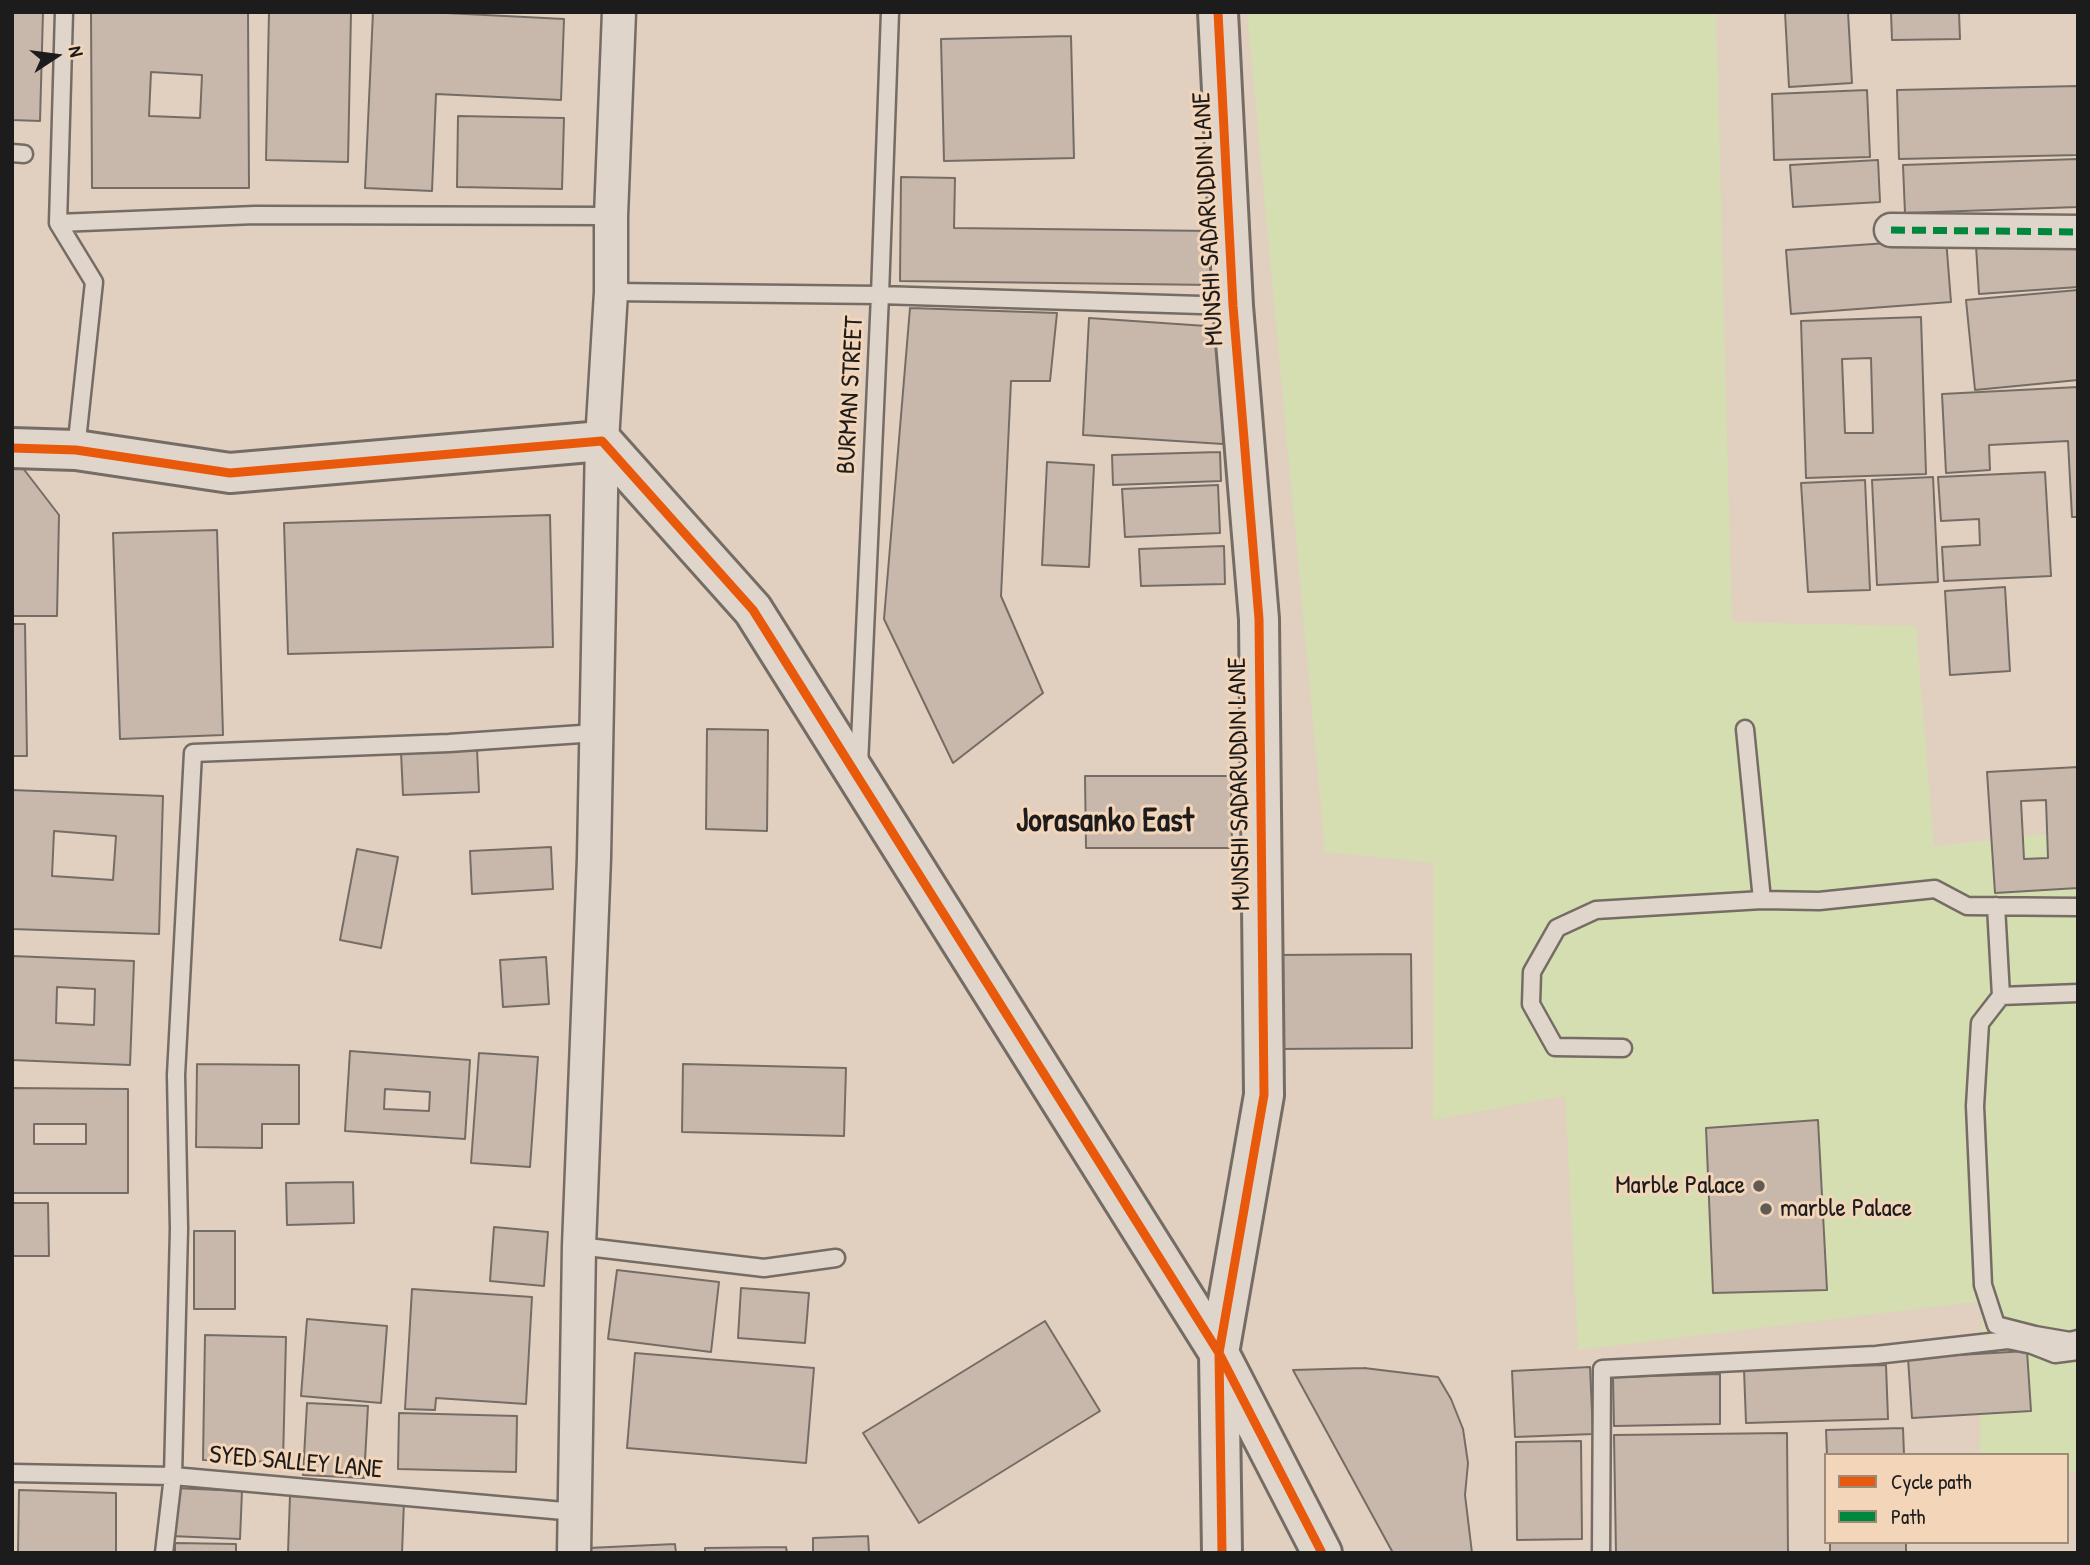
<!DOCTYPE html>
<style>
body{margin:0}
#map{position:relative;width:2090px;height:1565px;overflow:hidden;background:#e1cfbf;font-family:"Patrick Hand",sans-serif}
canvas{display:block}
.frame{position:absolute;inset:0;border:14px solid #1c1c1c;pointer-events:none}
.legend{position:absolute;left:1824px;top:1453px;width:245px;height:91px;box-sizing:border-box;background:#f3d5b9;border:2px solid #9d8b7a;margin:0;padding:9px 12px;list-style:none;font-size:21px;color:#1c1c1c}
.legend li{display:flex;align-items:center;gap:14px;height:35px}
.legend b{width:35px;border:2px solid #9d8b7a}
.north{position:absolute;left:21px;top:21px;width:70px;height:70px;-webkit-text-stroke:5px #f3d5b9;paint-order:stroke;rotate:77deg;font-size:19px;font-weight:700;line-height:28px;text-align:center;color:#1c1c1c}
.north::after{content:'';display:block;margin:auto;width:24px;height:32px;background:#1c1c1c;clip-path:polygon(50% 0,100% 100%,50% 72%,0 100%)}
</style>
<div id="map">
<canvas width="2090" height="1565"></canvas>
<div class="frame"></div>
<ul class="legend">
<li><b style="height:9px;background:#e8590c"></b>Cycle path</li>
<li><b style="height:9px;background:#00873e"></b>Path</li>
</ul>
<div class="north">N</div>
</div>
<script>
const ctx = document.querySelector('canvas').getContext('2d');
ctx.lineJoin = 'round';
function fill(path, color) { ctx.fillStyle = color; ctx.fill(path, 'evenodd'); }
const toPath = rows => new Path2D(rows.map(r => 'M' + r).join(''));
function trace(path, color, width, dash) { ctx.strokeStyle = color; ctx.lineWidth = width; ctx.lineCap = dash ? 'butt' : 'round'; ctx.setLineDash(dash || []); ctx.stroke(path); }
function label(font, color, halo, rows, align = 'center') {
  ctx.font = font + ' "Patrick Hand",sans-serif'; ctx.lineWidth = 6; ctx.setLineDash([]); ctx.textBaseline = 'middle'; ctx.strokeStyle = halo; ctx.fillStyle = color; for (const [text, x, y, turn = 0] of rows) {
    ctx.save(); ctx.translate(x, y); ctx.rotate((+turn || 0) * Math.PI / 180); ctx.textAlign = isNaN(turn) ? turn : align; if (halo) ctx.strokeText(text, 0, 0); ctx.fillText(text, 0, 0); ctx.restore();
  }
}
const green = toPath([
 [1247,12,1716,12,1732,622,1916,626,1934,846,2078,831,2078,1470,2067,1472,2067,1455,1980,1455,1982,1301,1578,1350,1565,1096,1433,1120,1433,863,1325,852]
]);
const building = toPath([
 [12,12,43,12,40,121,12,120,12,12],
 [91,12,248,12,249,188,92,188,91,12],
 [151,72,202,75,200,118,149,116,151,72],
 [269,12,351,12,348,162,266,160,269,12],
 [373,12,426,12,564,19,561,100,436,94,432,191,365,188,373,12],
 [1785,12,1848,12,1852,83,1789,87,1785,12],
 [1891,12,1959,12,1960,39,1892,40,1891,12],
 [1071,36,1074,158,944,161,941,39,1071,36],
 [2078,86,2078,155,1899,159,1897,90,2078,86],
 [1867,90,1870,157,1774,160,1772,94,1867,90],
 [458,116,564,118,562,189,457,187,458,116],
 [2078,159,2078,207,1905,213,1903,165,2078,159],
 [1878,160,1880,202,1793,207,1790,165,1878,160],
 [901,177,955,178,954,228,1213,231,1212,285,900,281,901,177],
 [1946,239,1951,302,1791,314,1786,250,1946,239],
 [2078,239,2078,287,1979,294,1976,246,2078,239],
 [2078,290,2078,380,1975,390,1966,300,2078,290],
 [910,308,1057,313,1050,381,1011,381,1001,596,1043,693,953,763,884,619,910,308],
 [1921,317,1926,474,1806,478,1801,321,1921,317],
 [1871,358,1873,433,1845,433,1842,359,1871,358],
 [1089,318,1221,327,1223,444,1083,435,1089,318],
 [2078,387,2078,517,2072,517,2068,441,1989,445,1990,470,1946,473,1942,394,2078,387],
 [1220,452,1221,481,1113,485,1112,455,1220,452],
 [1047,462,1094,465,1089,567,1042,565,1047,462],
 [12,463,19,463,59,515,57,616,12,616,12,463],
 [2045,472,2051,576,1944,581,1942,547,1980,545,1979,519,1941,521,1938,477,2045,472],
 [1933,477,1938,582,1877,585,1872,480,1933,477],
 [1865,480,1870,590,1808,592,1801,483,1865,480],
 [1218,485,1220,533,1125,537,1122,489,1218,485],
 [550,515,553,647,288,654,284,523,550,515],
 [217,530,223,735,120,739,113,533,217,530],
 [1224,546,1225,584,1141,586,1139,549,1224,546],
 [2005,587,2010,671,1950,675,1945,591,2005,587],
 [12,624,25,624,27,756,12,756,12,624],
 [707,729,768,730,767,831,706,829,707,729],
 [477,749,479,792,403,795,401,752,477,749],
 [2078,767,2078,888,1995,893,1987,772,2078,767],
 [2046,800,2048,858,2024,859,2021,801,2046,800],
 [1085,776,1231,776,1232,848,1086,848,1085,776],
 [12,790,163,796,159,934,12,929,12,790],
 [54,831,116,836,113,880,52,876,54,831],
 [551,847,553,889,472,894,470,851,551,847],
 [357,849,398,857,381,948,340,940,357,849],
 [1411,954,1412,1048,1277,1049,1276,955,1411,954],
 [12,956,134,961,130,1065,12,1060,12,956],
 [57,987,95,989,94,1025,56,1023,57,987],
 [546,957,549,1004,503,1007,500,960,546,957],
 [350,1051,470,1060,465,1139,345,1131,350,1051],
 [479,1053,538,1057,530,1167,471,1163,479,1053],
 [197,1064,299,1065,299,1124,262,1124,262,1148,196,1147,197,1064],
 [683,1064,846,1068,844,1136,682,1132,683,1064],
 [12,1088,128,1089,128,1193,12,1193,12,1088],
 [34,1124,86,1124,86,1144,34,1144,34,1124],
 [385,1089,430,1092,429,1111,384,1109,385,1089],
 [1818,1120,1827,1290,1713,1293,1706,1128,1818,1120],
 [353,1182,354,1223,287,1225,286,1183,353,1182],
 [12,1203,48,1203,49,1256,12,1256,12,1203],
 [494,1227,548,1232,544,1286,490,1281,494,1227],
 [194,1231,235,1231,235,1309,194,1309,194,1231],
 [617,1270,719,1282,711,1352,608,1339,617,1270],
 [741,1288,809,1293,805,1343,738,1338,741,1288],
 [412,1289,532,1297,526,1404,436,1398,435,1410,405,1409,412,1289],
 [307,1319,387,1326,381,1403,301,1396,307,1319],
 [1045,1321,1100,1411,919,1523,863,1433,1045,1321],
 [205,1335,286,1337,283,1462,203,1460,205,1335],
 [2027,1351,2031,1411,1912,1418,1908,1358,2027,1351],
 [635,1353,814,1368,806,1463,627,1448,635,1353],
 [1886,1365,1888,1419,1746,1423,1744,1369,1886,1365],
 [1590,1367,1593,1434,1515,1437,1512,1371,1590,1367],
 [1364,1368,1438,1377,1451,1399,1463,1429,1468,1463,1465,1495,1472,1553,1393,1553,1293,1370,1364,1368],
 [1720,1374,1720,1424,1614,1426,1613,1377,1720,1374],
 [307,1403,368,1406,364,1478,303,1475,307,1403],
 [399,1413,517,1416,516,1472,398,1469,399,1413],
 [1903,1428,1904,1455,1827,1455,1826,1430,1903,1428],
 [1787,1433,1788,1553,1616,1553,1614,1435,1787,1433],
 [1581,1441,1582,1539,1517,1540,1516,1442,1581,1441],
 [174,1488,242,1491,240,1539,171,1536,174,1488],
 [19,1490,116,1493,116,1553,18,1553,19,1490],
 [290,1496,404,1501,402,1553,288,1553,290,1496],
 [868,1536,869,1553,813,1553,813,1538,868,1536],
 [1830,1542,1906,1542,1906,1553,1830,1553,1830,1542],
 [175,1543,236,1544,236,1553,175,1553,175,1543],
 [675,1544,676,1553,588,1553,588,1548,675,1544],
 [786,1547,787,1553,705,1553,705,1548,786,1547]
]);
const service = toPath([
 [64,12,58,223,94,282,76,450],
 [12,153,24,154],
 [58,223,255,215,611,216],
 [611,292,880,295,1233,306],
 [1745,729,1762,900],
 [859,765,880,295,890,12],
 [1996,906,2001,996,2078,993],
 [2001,996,1980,1023,1975,1106,1983,1285,1996,1325,2035,1335,2070,1341,2078,1339],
 [1623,1048,1555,1047,1531,1004,1532,972,1557,928,1596,910,1762,900,1819,901,1935,889,1967,906,2078,907],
 [579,1246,764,1268,836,1258],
 [12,1473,173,1476,575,1512],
 [164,1553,173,1476,179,1229,176,1075,193,753,449,743,596,733],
 [1601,1553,1602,1369,1876,1355,2008,1340,2032,1345,2055,1354,2078,1351]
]);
const minor = toPath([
 [1891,230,2078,232],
 [574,1553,579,1246,594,858,602,441,611,292,611,216,619,12]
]);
const tertiary = toPath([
 [1218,12,1233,306,1259,619,1264,1095,1219,1353,1222,1553],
 [12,448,76,450,230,473,602,441,753,610,1219,1353,1322,1553]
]);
const quiet = toPath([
 [1891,230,2078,232]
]);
const cycleway = toPath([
 [1218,12,1233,306,1259,619,1264,1095,1219,1353,1222,1553],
 [12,448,76,450,230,473,602,441,753,610,1219,1353,1322,1553]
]);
const markers = [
 [1759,1186,7,"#615b55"],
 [1766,1209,7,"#615b55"]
];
const streetNames = [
 ["MUNSHI SADARUDDIN LANE",1209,219,-93],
 ["BURMAN STREET",851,395,-87],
 ["MUNSHI SADARUDDIN LANE",1240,784,-91],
 ["SYED SALLEY LANE",296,1463,5]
];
const poiNames = [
 ["Marble Palace",1745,1186],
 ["marble Palace",1780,1209,"left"]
];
const districtNames = [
 ["Jorasanko East",1105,822]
];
fill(green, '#d4deb0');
fill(building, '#c8b8ab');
trace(building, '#756d65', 2);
trace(service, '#756d65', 21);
trace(minor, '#756d65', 37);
trace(tertiary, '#756d65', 44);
trace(service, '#e0d5ca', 16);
trace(minor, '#e0d5ca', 32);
trace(tertiary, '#e0d5ca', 38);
trace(quiet, '#00873e', 7, [14, 7]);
trace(cycleway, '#e8590c', 9);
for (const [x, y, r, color] of markers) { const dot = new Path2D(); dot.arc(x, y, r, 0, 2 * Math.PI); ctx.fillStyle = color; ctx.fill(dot); trace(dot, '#f3d5b9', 2.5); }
label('26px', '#1c1c1c', '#f3d5b9', streetNames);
label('26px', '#1c1c1c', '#f3d5b9', poiNames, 'right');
label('bold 33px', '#1c1c1c', '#f3d5b9', districtNames);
</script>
